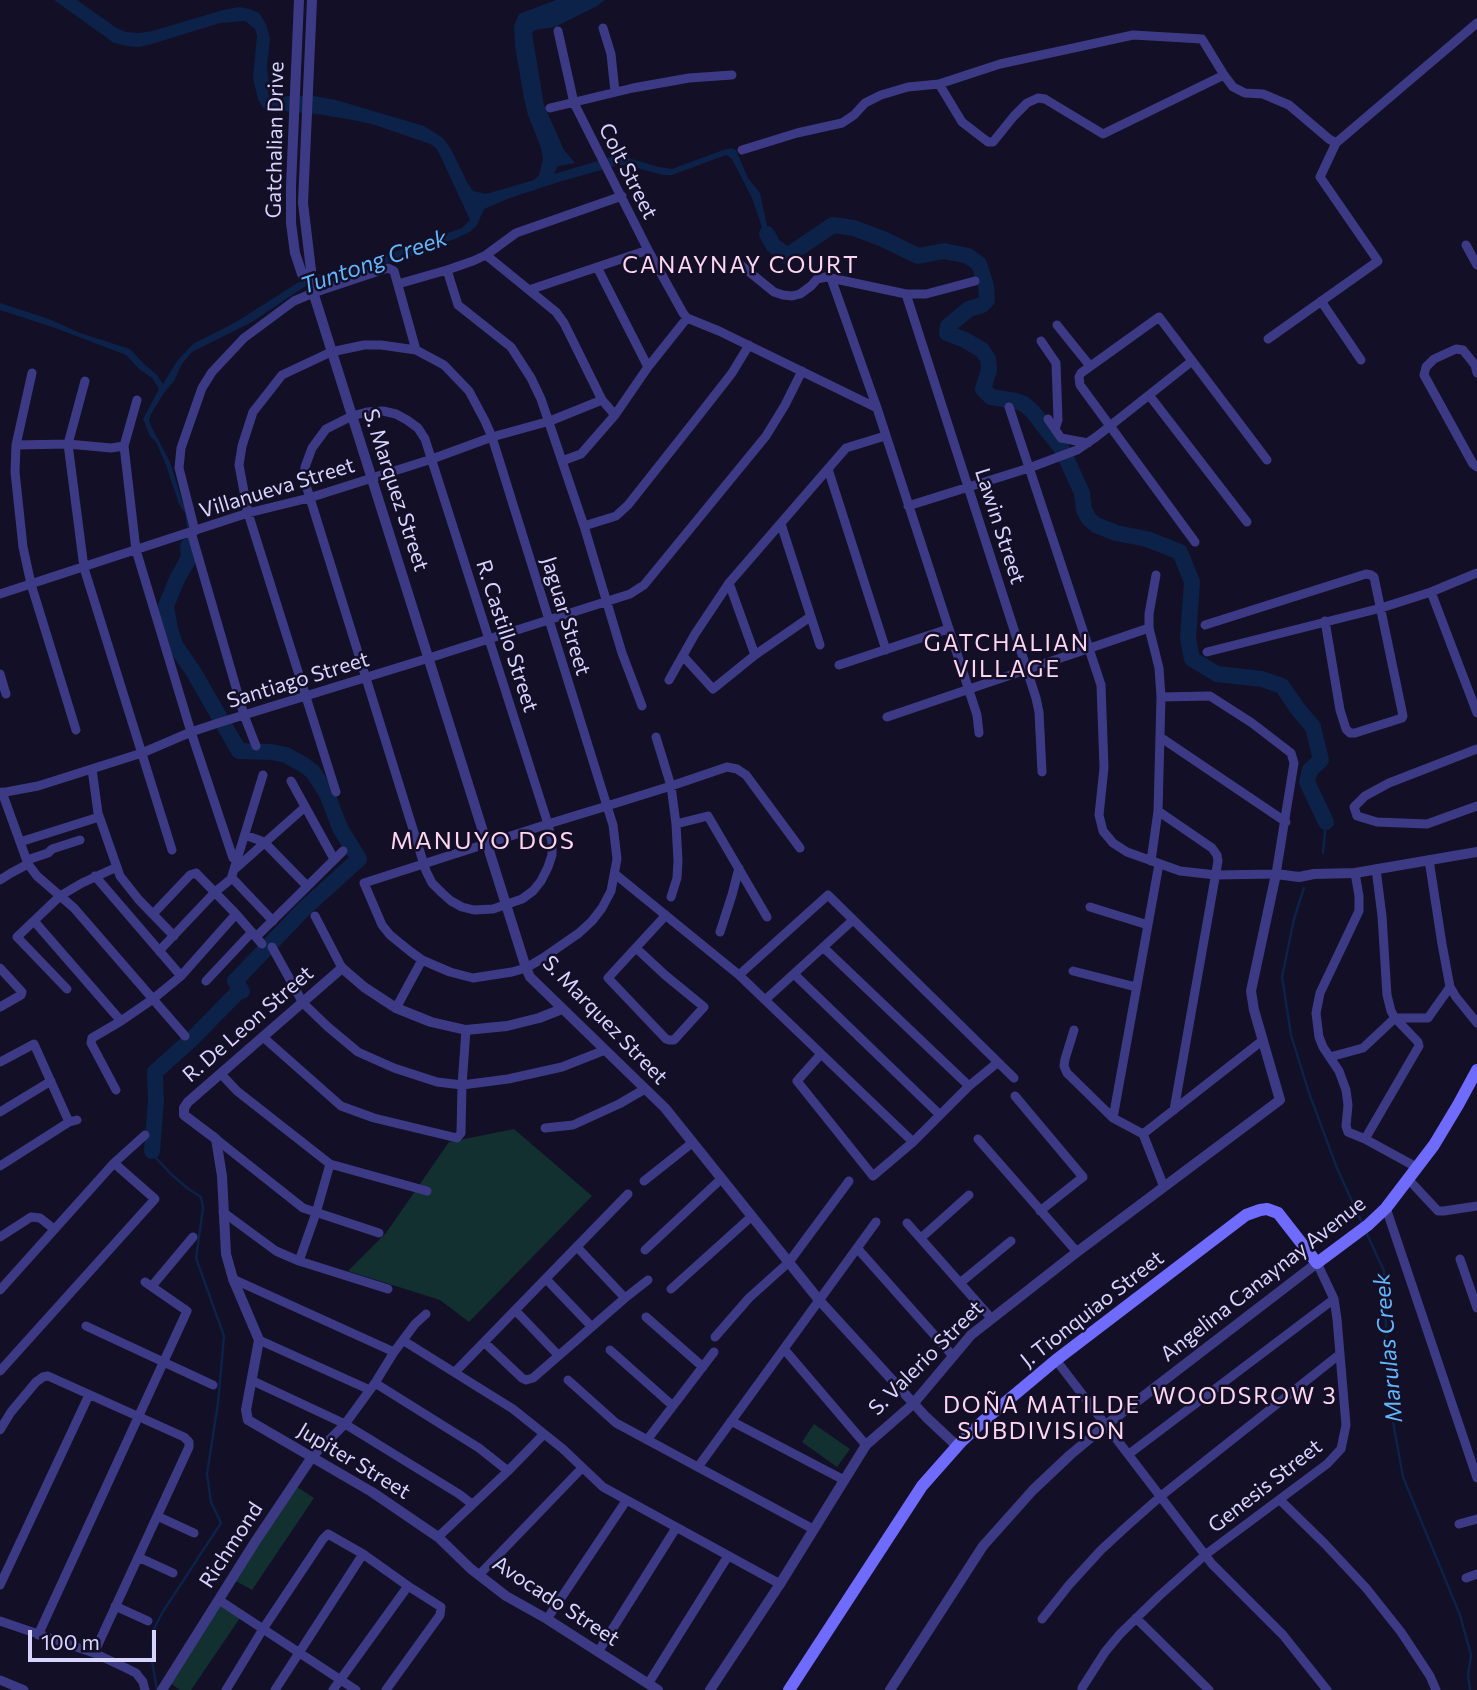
<!DOCTYPE html>
<meta charset="utf-8">
<style>
body{margin:0}
#map{position:relative;width:1477px;height:1690px;overflow:hidden;background:#130f26;font-family:Commissioner,sans-serif}
canvas{display:block}
.scale{position:absolute;left:28px;top:1630px;width:128px;height:32px;box-sizing:border-box;border:4px solid #d9d4ff;border-top:0;padding-left:9px;font-size:21px;line-height:24px;white-space:nowrap;color:#d9d4ff;-webkit-text-stroke:5px #130f26;paint-order:stroke}
</style>
<div id="map">
<canvas width="1477" height="1690"></canvas>
<div class="scale">100 m</div>
</div>
<script>
const ctx = document.querySelector('canvas').getContext('2d');
ctx.lineJoin = 'round';
function fill(path, color) { ctx.fillStyle = color; ctx.fill(path, 'evenodd'); }
const toPath = rows => new Path2D(rows.map(r => 'M' + r).join(''));
function trace(path, color, width, dash) { ctx.strokeStyle = color; ctx.lineWidth = width; ctx.lineCap = dash ? 'butt' : 'round'; ctx.setLineDash(dash || []); ctx.stroke(path); }
function label(font, color, halo, rows, align = 'center') {
  ctx.font = font + ' Commissioner,sans-serif'; ctx.lineWidth = 5; ctx.setLineDash([]); ctx.textBaseline = 'middle'; ctx.strokeStyle = halo; ctx.fillStyle = color; for (const [text, x, y, turn = 0] of rows) {
    ctx.save(); ctx.translate(x, y); ctx.rotate((+turn || 0) * Math.PI / 180); ctx.textAlign = isNaN(turn) ? turn : align; if (halo) ctx.strokeText(text, 0, 0); ctx.fillText(text, 0, 0); ctx.restore();
  }
}
const green = toPath([
 [514,1129,592,1196,469,1322,440,1300,348,1271,386,1233,449,1142],
 [814,1424,850,1449,837,1467,802,1442],
 [297,1487,314,1498,252,1590,234,1580],
 [220,1604,240,1618,191,1690,180,1690,170,1683]
]);
const water = toPath([
 [54,0,77,0,115,27,126,32,139,33,152,31,223,10,239,7,250,9,259,13,266,24,270,38,267,66,269,85,268,93,270,98,276,100,287,96,314,96,336,100,424,126,443,138,451,149,467,182,473,191,486,194,534,180,539,175,543,159,541,148,528,115,524,98,515,46,514,26,519,14,556,0,605,0,597,6,555,27,535,30,532,33,544,105,564,150,575,163,558,166,554,174,618,155,659,167,672,169,723,150,731,148,736,150,748,178,760,193,769,235,780,249,777,251,765,236,752,198,732,159,726,155,672,175,663,175,626,165,619,165,559,182,510,198,484,209,477,225,470,232,457,238,406,258,371,267,350,277,304,287,252,322,192,352,182,364,174,381,164,393,151,414,149,420,150,424,170,462,183,504,188,511,192,526,187,528,185,513,179,504,166,465,156,442,150,436,143,419,159,389,152,378,139,369,126,355,55,328,0,310,0,303,49,319,80,333,130,349,142,362,157,375,163,384,177,361,193,344,236,322,302,280,317,275,337,272,462,228,470,220,440,155,436,148,430,144,375,125,358,121,317,114,284,111,270,112,263,108,258,100,253,78,257,36,255,29,245,21,220,23,152,44,139,47,127,46,114,43]
]);
const stream = toPath([
 [188,546,189,538],
 [1323,853,1326,822],
 [1304,888,1294,919,1282,977,1291,1035,1309,1093,1337,1168,1362,1223],
 [152,1151,156,1158,171,1174,187,1188,201,1197,203,1208,196,1258,224,1336,218,1403,207,1474,211,1502,221,1523,162,1613,153,1631,152,1661,157,1690],
 [1366,1232,1384,1271,1387,1354,1392,1416,1403,1477,1460,1615,1471,1655,1468,1675,1470,1690]
]);
const river = toPath([
 [767,234,773,245,787,256,833,225,854,228,883,239,918,256,944,251,968,256,979,264,986,286,987,300,982,305,969,309,948,326,947,333,965,340,982,350,988,359,989,370,983,389,991,397,1016,401,1024,404,1032,411,1062,449,1082,493,1084,510,1089,519,1096,525,1116,533,1147,539,1180,552,1192,582,1188,638,1192,659,1217,674,1262,679,1282,686,1297,708,1313,727,1321,760,1310,770,1307,782,1326,822],
 [152,1151,156,1101,155,1072,192,1039,239,991,242,991,235,981,305,908,359,859,340,828,327,794,313,772,304,765,286,755,272,752,239,751,193,671,175,645,170,629,166,606,177,579,189,558,188,546]
]);
const minor = toPath([
 [603,28,611,54,615,92],
 [558,31,574,103,648,250,683,313,687,318,719,331,877,408],
 [939,84,962,122,988,142,993,142,1014,116,1027,103,1038,98,1045,99,1103,134,1224,75],
 [550,108,633,88,689,78,732,75],
 [742,150,797,133,842,123,854,115,865,103,881,95,908,87,939,84,1000,64,1133,35,1202,39,1224,75,1233,87,1245,93,1263,94,1289,105,1329,139,1336,143,1477,23],
 [1466,245,1477,265],
 [486,255,556,312,564,323,602,400,615,415],
 [737,262,774,292,783,295,792,296,800,294,811,286,817,279,826,277,906,294,926,294,975,281],
 [597,267,648,367],
 [447,270,458,305,511,347,531,378,541,399,584,526,622,653,642,706],
 [831,278,877,408,977,715,979,733],
 [398,284,447,270,473,261,486,255,516,233,622,196],
 [529,290,648,250],
 [906,294,1036,698,1039,712,1042,772],
 [1321,301,1361,360],
 [1057,325,1090,366],
 [1268,339,1378,261,1320,177,1336,143],
 [1041,341,1056,363,1058,420,1055,429],
 [32,373,16,445,15,472,23,547,31,584,76,730],
 [1477,373,1475,365,1463,350,1456,349,1434,359,1426,367,1424,375,1473,464,1477,467],
 [85,381,68,444,84,568,172,850],
 [1149,395,1247,522],
 [137,400,124,446,136,550,191,732,233,858],
 [1009,407,1101,685,1104,768,1099,815,1103,831,1113,843,1127,852,1180,871,1216,875,1276,874,1294,763,1291,753,1252,723,1210,696,1161,697],
 [383,411,396,414,407,420,418,428,425,439,548,824,552,843,552,855,548,867,541,881,533,891,522,899,493,909,474,910,462,907,451,901,442,893,432,883,426,871,305,482,305,467,312,448,326,429,352,416,367,412,383,411],
 [1048,419,1061,438,1088,443],
 [16,445,68,444,111,448,124,446],
 [562,461,581,454,615,415,648,367,687,318],
 [828,469,886,650],
 [908,506,1029,468,1077,450,1096,437,1192,361],
 [781,524,820,645],
 [584,526,616,516,628,505,700,414,732,373,749,345],
 [195,531,179,468,181,448,202,388,212,372,244,338,294,301,313,293,388,268,394,271,416,350],
 [191,532,244,715,256,746],
 [1195,542,1080,385,1079,377,1081,373,1159,317,1267,460],
 [729,583,755,655],
 [1431,592,1477,713],
 [0,594,248,513,309,498,432,459,492,437,550,421,602,400],
 [1205,625,1366,574,1371,575,1374,577,1403,716,1402,718,1355,733,1350,733,1346,729,1340,710,1325,621],
 [1207,652,1381,608,1431,592,1477,573],
 [683,656,713,689,755,655,810,617],
 [839,665,948,629],
 [0,674,6,694],
 [669,680,695,634,729,583,846,448,885,436],
 [887,717,1149,628],
 [656,737,671,786,676,824,678,861,677,878,671,897],
 [1160,737,1286,822],
 [1477,749,1389,783,1365,796,1354,807,1357,816,1377,822,1427,824,1477,806],
 [92,769,98,813,120,876,139,900,174,936],
 [291,781,334,859],
 [2,792,28,864,37,876,74,908,185,1036],
 [336,792,248,513,239,465,242,446,253,412,282,375,331,352,364,345,381,345,416,350,444,365,469,391,485,421,492,437,607,806,613,825,617,859,611,891,602,908,592,921,579,933,543,958,526,968,512,972,473,978,450,972,422,960,411,952,390,935,382,925,364,883,548,824,607,806,671,786,727,767,737,769,746,775,800,848],
 [0,793,38,786,142,753,191,732,218,723,429,658,630,594,644,585,766,436,785,405,802,371],
 [1158,811,1212,848,1217,855,1218,861,1174,1110],
 [676,824,708,816,767,917],
 [245,835,264,842,307,886],
 [20,842,99,817],
 [27,860,48,853,52,849,80,840],
 [1429,860,1442,944,1450,987,1456,997,1477,1023],
 [1151,861,1158,811,1161,697,1159,668,1149,628,1149,614,1156,575],
 [235,869,305,807],
 [1355,873,1359,896,1359,911,1320,993,1316,1013,1319,1037,1323,1047,1339,1071,1346,1090,1348,1105,1346,1126,1348,1132,1365,1139,1418,1168],
 [615,874,739,975,913,1142],
 [95,876,181,976],
 [231,879,263,775],
 [231,879,234,880,273,921],
 [0,880,11,873,28,864],
 [1090,907,1148,925],
 [153,914,190,875,196,873,236,914,262,944],
 [315,916,342,968],
 [34,921,121,1021],
 [720,932,732,895,739,868],
 [256,937,343,851],
 [272,947,303,1003,328,1027,358,1052,394,1068,437,1082,462,1085,508,1079,562,1067,605,1050],
 [823,947,969,1086],
 [636,948,665,975,704,1007,674,1040,669,1040,666,1039,608,978,666,915],
 [159,951,215,892,231,879],
 [0,968,22,992,21,995,0,1007],
 [1073,971,1136,987],
 [794,974,940,1115],
 [739,975,828,895,1014,1078],
 [206,981,252,932],
 [67,989,17,937,60,896,82,883,117,867],
 [765,1000,853,920],
 [396,1008,422,960],
 [1395,1018,1428,1018,1450,987],
 [1074,1030,1065,1059,1064,1066,1067,1073,1113,1118,1143,1134],
 [263,1037,341,1106,374,1118,457,1138,461,1133,462,1085,466,1030],
 [821,1054,797,1081,873,1176,913,1142,969,1086,997,1063],
 [1330,1057,1363,1048,1395,1018],
 [0,1062,34,1044,69,1122],
 [221,1074,237,1091,330,1164,427,1191],
 [116,1090,91,1043,92,1038,121,1021,153,999,181,976,236,914],
 [1015,1096,1083,1177,1040,1211],
 [0,1112,51,1081],
 [1113,1118,1159,864],
 [545,1128,573,1125,619,1104,645,1089],
 [1143,1134,1263,1040],
 [1143,1134,1164,1187],
 [216,1139,303,1208,379,1233],
 [978,1139,1077,1252],
 [1365,1139,1419,1046,1418,1042,1395,1018,1391,1011,1387,995,1382,916,1376,869],
 [0,1166,69,1122,77,1120],
 [1409,1180,1438,1211,1444,1211,1477,1206],
 [644,1181,692,1143],
 [1386,1208,1477,1478],
 [223,1212,276,1251,299,1261,388,1289],
 [907,1223,991,1318],
 [0,1237,31,1217,40,1218,54,1229],
 [921,1238,969,1195],
 [577,1247,625,1298,648,1280],
 [857,1248,953,1356],
 [645,1250,721,1179],
 [1460,1259,1477,1308],
 [299,1261,316,1213,330,1164],
 [233,1279,394,1352],
 [546,1279,591,1326],
 [960,1283,1011,1241],
 [152,1286,193,1237],
 [671,1289,752,1216],
 [0,1290,114,1163,145,1135],
 [515,1310,558,1355],
 [646,1317,703,1367],
 [86,1326,213,1385],
 [715,1337,749,1298,789,1262,849,1181],
 [259,1340,370,1390],
 [404,1341,513,1409,563,1449,603,1487,780,1584],
 [484,1342,522,1378,526,1380,533,1378,625,1298],
 [784,1349,866,1445],
 [610,1350,673,1406],
 [1056,1360,1212,1564,1283,1635,1327,1690],
 [0,1371,155,1199,114,1163],
 [455,1372,628,1194],
 [568,1380,616,1423,813,1529],
 [253,1381,345,1424,459,1494,472,1504],
 [375,1383,479,1448,508,1471],
 [731,1421,844,1480],
 [0,1430,11,1412,36,1382,43,1377,48,1376,184,1437,189,1442,189,1447,94,1653],
 [647,1440,714,1352],
 [1129,1454,1334,1299],
 [312,1457,345,1424,375,1383,394,1352,415,1324,426,1314],
 [698,1467,876,1222],
 [1280,1500,1325,1544,1366,1588,1401,1632,1430,1676,1436,1690],
 [157,1516,194,1533],
 [1459,1524,1477,1519],
 [438,1537,508,1471,544,1434],
 [138,1557,173,1573],
 [479,1575,582,1468],
 [1466,1578,1477,1574],
 [0,1585,89,1395],
 [219,1600,356,1690],
 [115,1606,148,1621],
 [1136,1618,1209,1690],
 [547,1619,626,1501],
 [1042,1619,1069,1585,1101,1550,1127,1526,1161,1496,1340,1354],
 [0,1621,94,1653,126,1668,136,1673,143,1682,145,1690],
 [38,1635,187,1311,145,1282],
 [598,1652,676,1528],
 [0,1680,24,1690],
 [648,1684,728,1556],
 [226,1690,263,1629,323,1539,328,1534,363,1554,408,1586,441,1607,440,1615,386,1690],
 [275,1690,363,1554],
 [333,1690,408,1586],
 [1082,1690,1082,1688,1105,1652,1120,1634,1159,1596,1205,1555,1327,1464,1341,1449,1346,1425,1337,1319,1334,1299,1317,1263]
]);
const tertiary = toPath([
 [299,0,291,186,291,223,295,253,302,274,308,276],
 [312,0,303,203,311,270,308,276,526,968,530,977,665,1108,819,1300,926,1417,957,1446],
 [1276,874,1299,877,1314,874,1355,873,1477,852],
 [562,1009,539,1018,507,1026,466,1030,431,1022,396,1008,364,987,342,968,188,1102,184,1108,184,1115,216,1139,222,1176,226,1254,233,1279,259,1340,246,1410,248,1420,372,1492,438,1537,471,1569,506,1596,547,1619,658,1690],
 [162,1690,255,1542,312,1457],
 [710,1690,780,1584,866,1445,913,1404,971,1335,1077,1252,1280,1100,1254,1010,1251,991,1276,874],
 [890,1690,983,1546,1033,1490,1070,1455,1106,1425,1317,1263]
]);
const secondary = toPath([
 [789,1690,922,1486,960,1443,982,1422,1056,1360,1246,1215,1260,1210,1267,1209,1278,1213,1317,1263,1368,1225,1386,1208,1434,1145,1458,1105,1477,1070]
]);
const streetNames = [
 ["Gatchalian Drive",275,140,-89],
 ["Colt Street",628,171,63],
 ["Villanueva Street",277,488,-17],
 ["S. Marquez Street",396,490,72],
 ["Lawin Street",1000,526,72],
 ["Jaguar Street",566,616,73],
 ["R. Castillo Street",507,636,72],
 ["Santiago Street",298,680,-17],
 ["S. Marquez Street",605,1020,46],
 ["R. De Leon Street",248,1024,-41],
 ["Angelina Canaynay Avenue",1263,1279,-38],
 ["J. Tionquiao Street",1092,1309,-38],
 ["S. Valerio Street",926,1358,-45],
 ["Jupiter Street",354,1461,31],
 ["Genesis Street",1265,1486,-38],
 ["Richmond",231,1545,-57],
 ["Avocado Street",556,1601,33]
];
const waterNames = [
 ["Tuntong Creek",374,262,-19],
 ["Marulas Creek",1388,1348,-95]
];
const neighbourhoodNames = [
 ["CANAYNAY COURT",741,265],
 ["GATCHALIAN",1007,643],
 ["VILLAGE",1007,669],
 ["WOODSROW 3",1245,1396],
 ["DOÑA MATILDE",1042,1405],
 ["SUBDIVISION",1042,1431]
];
const quarterNames = [
 ["MANUYO DOS",483,841]
];
fill(green, '#12302f');
fill(water, '#0c2248');
trace(stream, '#0c2248', 2.5);
trace(river, '#0c2248', 16);
trace(minor, '#3d3a85', 9);
trace(tertiary, '#3d3a85', 10);
trace(secondary, '#6f6bff', 12);
label('21px', '#d9d4ff', '#130f26', streetNames);
label('italic 23px', '#62b6ff', '#130f26', waterNames);
ctx.letterSpacing = '2px';
label('23px', '#ffd6f0', '#130f26', neighbourhoodNames);
ctx.letterSpacing = '0px';
ctx.letterSpacing = '2px';
label('24px', '#ffd6f0', '#130f26', quarterNames);
ctx.letterSpacing = '0px';
</script>
